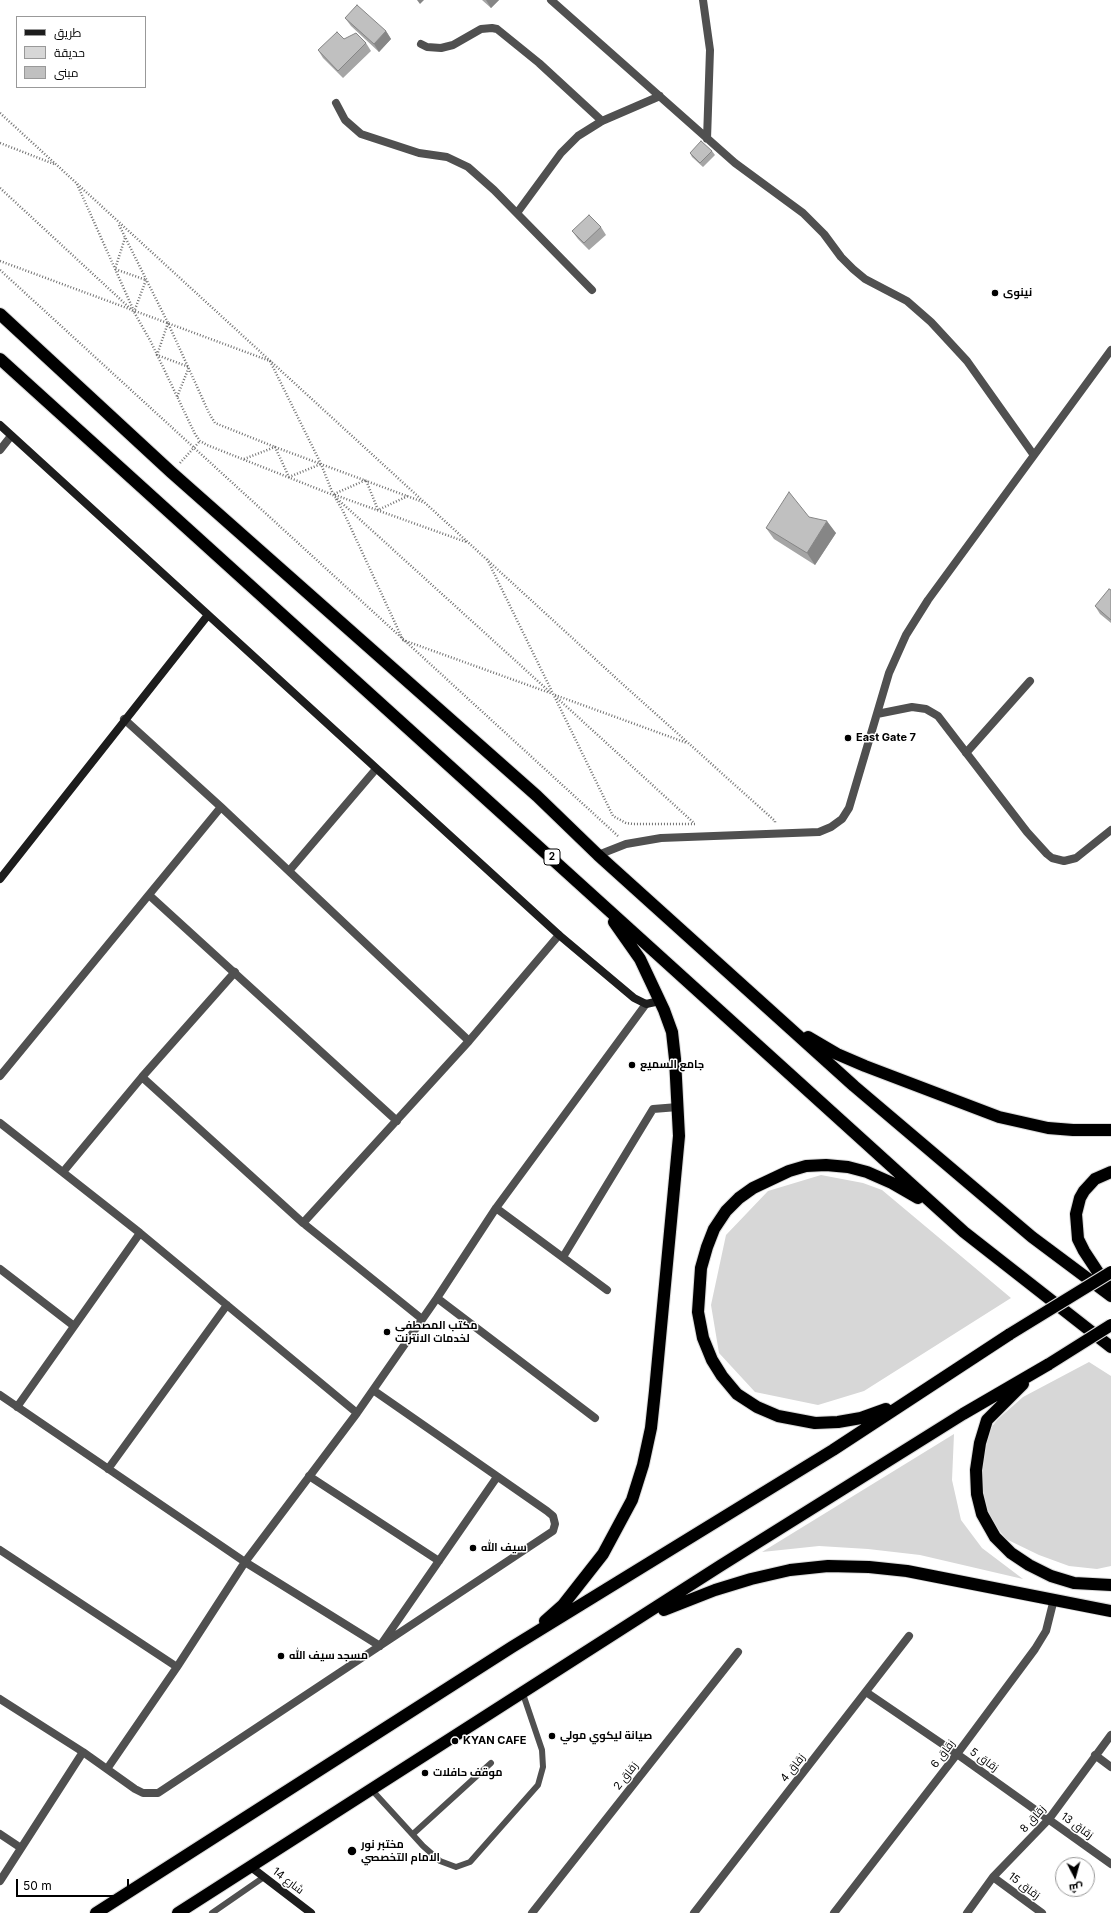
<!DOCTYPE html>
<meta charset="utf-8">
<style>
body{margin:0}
#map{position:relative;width:1111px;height:1913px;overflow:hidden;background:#fff;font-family:Inter,Cairo,sans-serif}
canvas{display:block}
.legend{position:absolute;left:16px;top:16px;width:130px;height:72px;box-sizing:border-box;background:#fff;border:1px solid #999;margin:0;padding:5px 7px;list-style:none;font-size:12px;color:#000}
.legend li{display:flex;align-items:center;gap:8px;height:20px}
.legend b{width:20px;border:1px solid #999}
.north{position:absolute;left:1055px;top:1857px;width:40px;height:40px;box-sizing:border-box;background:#fff;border:1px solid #999;border-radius:50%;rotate:174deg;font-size:11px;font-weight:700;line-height:16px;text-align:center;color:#000}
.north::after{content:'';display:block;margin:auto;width:14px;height:18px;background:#000;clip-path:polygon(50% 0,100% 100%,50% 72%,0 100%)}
.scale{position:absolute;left:16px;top:1879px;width:113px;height:18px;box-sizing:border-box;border:2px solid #000;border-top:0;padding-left:5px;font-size:12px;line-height:14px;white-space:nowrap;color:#000;-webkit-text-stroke:3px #fff;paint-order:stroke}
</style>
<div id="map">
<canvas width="1111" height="1913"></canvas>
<ul class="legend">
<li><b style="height:5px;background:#1d1d1d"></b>طريق</li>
<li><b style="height:11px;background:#d7d7d7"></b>حديقة</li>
<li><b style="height:11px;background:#c0c0c0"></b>مبنى</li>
</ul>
<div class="north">ش</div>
<div class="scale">50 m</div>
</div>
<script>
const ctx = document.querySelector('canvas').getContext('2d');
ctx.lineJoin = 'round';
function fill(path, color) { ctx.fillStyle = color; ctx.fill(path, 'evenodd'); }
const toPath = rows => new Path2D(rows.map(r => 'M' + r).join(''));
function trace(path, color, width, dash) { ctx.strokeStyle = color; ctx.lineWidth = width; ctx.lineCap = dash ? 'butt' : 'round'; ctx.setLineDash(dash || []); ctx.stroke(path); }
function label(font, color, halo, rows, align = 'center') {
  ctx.font = font + ' Inter,Cairo,sans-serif'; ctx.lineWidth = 3; ctx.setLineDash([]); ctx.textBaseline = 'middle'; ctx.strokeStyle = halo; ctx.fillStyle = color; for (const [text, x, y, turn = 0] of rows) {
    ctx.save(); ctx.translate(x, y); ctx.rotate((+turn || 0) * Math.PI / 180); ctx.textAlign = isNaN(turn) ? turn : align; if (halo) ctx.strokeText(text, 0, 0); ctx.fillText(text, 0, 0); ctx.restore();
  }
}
const green = toPath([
 [821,1175,863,1183,882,1190,1011,1298,864,1391,818,1405,755,1392,719,1353,711,1305,726,1235,768,1191],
 [1089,1362,1111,1376,1111,1566,1097,1569,1069,1566,1039,1555,1006,1539,988,1516,979,1488,986,1434,998,1419,1023,1397],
 [954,1434,952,1480,961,1520,982,1548,1023,1579,920,1555,868,1549,819,1546,762,1552]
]);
const path = toPath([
 [0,113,617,679,775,821,775,823],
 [0,143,54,164],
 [77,184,133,309],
 [0,188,134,312,151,342,195,434,200,441,207,445,333,495,551,693],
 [119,225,168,323,209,413,215,423,275,447,423,502],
 [125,238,115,269,146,280,134,312],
 [0,261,270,361,321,464,333,494],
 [0,270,618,836],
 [168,323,157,355,189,367,177,397],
 [244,459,275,447,289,477,321,464],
 [180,463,200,441],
 [334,494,366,480,378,510,408,496],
 [335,495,466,542],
 [336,499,343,511,403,640,550,693],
 [487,559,613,816,626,823,633,824,696,824],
 [555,695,687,743],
 [555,696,694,823]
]);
const lane = toPath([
 [371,1789,423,1846,440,1861,456,1867,470,1862,538,1785,543,1767,542,1750,522,1691],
 [413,1834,491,1763],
 [212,1913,264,1877]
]);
const street = toPath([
 [551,0,735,163,803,213,824,234,841,257,853,269,865,279,907,301,931,322,967,361,1033,454],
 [703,0,710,50,707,139],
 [421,44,427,47,441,48,453,45,481,29,492,28,497,29,539,63,602,121],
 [336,103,345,120,361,134,419,153,447,157,468,167,494,190,592,290],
 [517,213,561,153,578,136,602,121,660,96],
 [0,450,11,436],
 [877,714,912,707,926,709,938,716,1027,832,1047,854,1052,858,1064,861,1076,858,1111,830],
 [124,719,221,807,469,1041],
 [966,753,1030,681],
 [598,855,626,844,661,838,819,832,831,827,842,819,849,808,889,673,906,635,928,600,1111,350],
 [289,871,376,769],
 [149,895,397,1121],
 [0,1076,221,807],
 [142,1077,303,1223,422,1319],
 [0,1123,140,1233,357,1413],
 [63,1172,142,1077,235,972],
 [496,1208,607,1290],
 [303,1223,469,1041,559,935],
 [563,1257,653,1109,678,1107],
 [0,1269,74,1326],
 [437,1298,595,1418],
 [0,1395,245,1562,380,1646,497,1477],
 [17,1407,140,1233],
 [108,1469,227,1305],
 [309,1476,439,1561],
 [0,1550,177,1667],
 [866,1692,957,1754,1111,1864],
 [0,1699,83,1752,135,1789,143,1793,158,1793,553,1531,555,1524,553,1516,547,1511,373,1390],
 [1095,1755,1111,1767],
 [107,1769,177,1667,245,1562,357,1413,437,1298,496,1208,646,1004],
 [0,1834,21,1848],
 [993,1877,1042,1913],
 [0,1881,83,1752],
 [532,1913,738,1652],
 [694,1913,909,1636],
 [834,1913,957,1754,1035,1649,1046,1631,1054,1599],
 [967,1913,993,1877,1049,1819,1111,1735]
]);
const secondary = toPath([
 [0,425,559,935,634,998,646,1004,660,1001],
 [0,879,208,615],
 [251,1867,311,1913]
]);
const highway = toPath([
 [0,314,171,472,537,796,598,855,854,1086,1032,1237,1111,1296],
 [0,359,964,1232,1111,1347],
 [808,1037,837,1054,865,1066,999,1117,1048,1128,1073,1130,1111,1130],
 [1107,1286,1084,1251,1078,1239,1076,1214,1080,1198,1084,1191,1095,1179,1111,1172],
 [1023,1384,987,1420,980,1443,976,1470,977,1494,982,1514,995,1537,1011,1553,1029,1565,1051,1576,1074,1583,1111,1585],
 [886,1409,861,1418,838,1422,815,1423,778,1416,757,1407,737,1394,722,1376,712,1360,703,1338,698,1312,701,1268,707,1247,714,1229,726,1211,739,1198,753,1188,789,1171,806,1166,826,1165,848,1167,867,1172,892,1183,918,1198],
 [664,1610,715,1590,751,1579,790,1570,828,1566,869,1567,907,1571,1111,1611],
 [545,1621,563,1605,603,1554,632,1500,643,1465,651,1428,655,1391,679,1136,675,1059,672,1032,664,1010,640,959,614,922],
 [96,1913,512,1647,833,1450,1010,1334],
 [178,1913,720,1566,963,1414,1049,1364]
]);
const highwayBridge = toPath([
 [1010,1334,1111,1272],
 [1049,1364,1111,1325]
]);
const wall = toPath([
 [482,0,499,0,491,8],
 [345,18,386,31,391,39,379,52,351,26],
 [344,39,366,43,371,51,343,78,323,58,318,50],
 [712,151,715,155,703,167,692,157,690,153],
 [601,227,606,235,589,250,578,239,572,231],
 [809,517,836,533,815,565,774,539,766,528],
 [1111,590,1111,623,1100,614,1095,606]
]);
const shadedWall = toPath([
 [417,0,424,0,420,4],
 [486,0,499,0,491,8],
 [386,31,391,39,379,52,374,44],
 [827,521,836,533,815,565,807,553]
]);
const building = toPath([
 [357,5,386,31,374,44,345,18,357,5],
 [337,32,344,39,356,33,366,43,338,71,318,50,337,32],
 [701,141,712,151,700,163,690,153,701,141],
 [589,215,601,227,584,243,572,231,589,215],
 [789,492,809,517,827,521,807,553,766,528,789,492],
 [1109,589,1111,590,1111,620,1095,606,1109,589]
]);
const markers = [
 [995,293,4,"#000"],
 [848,738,4,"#000"],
 [632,1065,4,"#000"],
 [387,1332,4,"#000"],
 [473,1548,4,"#000"],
 [281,1656,4,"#000"],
 [552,1736,4,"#000"],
 [455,1741,4,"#000"],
 [425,1773,4,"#000"],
 [352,1851,5,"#000"]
];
const shields = [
 [552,857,16]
];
const shieldNames = [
 ["2",552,857]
];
const poiNames = [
 ["نينوى",1003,293],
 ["East Gate 7",856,738],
 ["جامع السميع",640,1065],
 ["مكتب المصطفى",395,1326],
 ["لخدمات الانترنت",395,1339],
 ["سيف الله",481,1548],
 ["مسجد سيف الله",289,1656],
 ["صيانة ليكوي مولي",560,1736],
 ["KYAN CAFE",463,1741],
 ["موقف حافلات",433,1773],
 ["مختبر نور",361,1845],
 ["الامام التخصصي",361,1858]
];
const streetNames = [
 ["زقاق 6",943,1754,-53],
 ["زقاق 5",984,1760,35],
 ["زقاق 4",793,1768,-52],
 ["زقاق 2",626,1776,-52],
 ["زقاق 8",1033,1819,-48],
 ["زقاق 13",1077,1826,36],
 ["شارع 14",288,1881,37],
 ["زقاق 15",1024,1886,37]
];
fill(green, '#d7d7d7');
trace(highway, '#dbdbdb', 14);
trace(path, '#727272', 2.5, [1, 2]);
trace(lane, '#505050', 6);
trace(street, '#505050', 8);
trace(secondary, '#1d1d1d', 8);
trace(highway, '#000', 12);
trace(highwayBridge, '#dbdbdb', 14, []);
trace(highwayBridge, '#000', 12);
fill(wall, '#a5a5a5');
fill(shadedWall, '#868686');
fill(building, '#c0c0c0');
trace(building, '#868686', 1);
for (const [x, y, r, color] of markers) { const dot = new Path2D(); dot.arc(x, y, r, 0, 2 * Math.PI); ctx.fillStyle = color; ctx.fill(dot); trace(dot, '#fff', 1.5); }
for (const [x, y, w] of shields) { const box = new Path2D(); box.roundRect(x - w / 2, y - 8, w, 16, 3); ctx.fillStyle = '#fff'; ctx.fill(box); trace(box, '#000', 1); }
label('bold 10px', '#000', null, shieldNames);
label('bold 11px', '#000', '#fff', poiNames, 'left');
label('11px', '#000', '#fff', streetNames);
</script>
